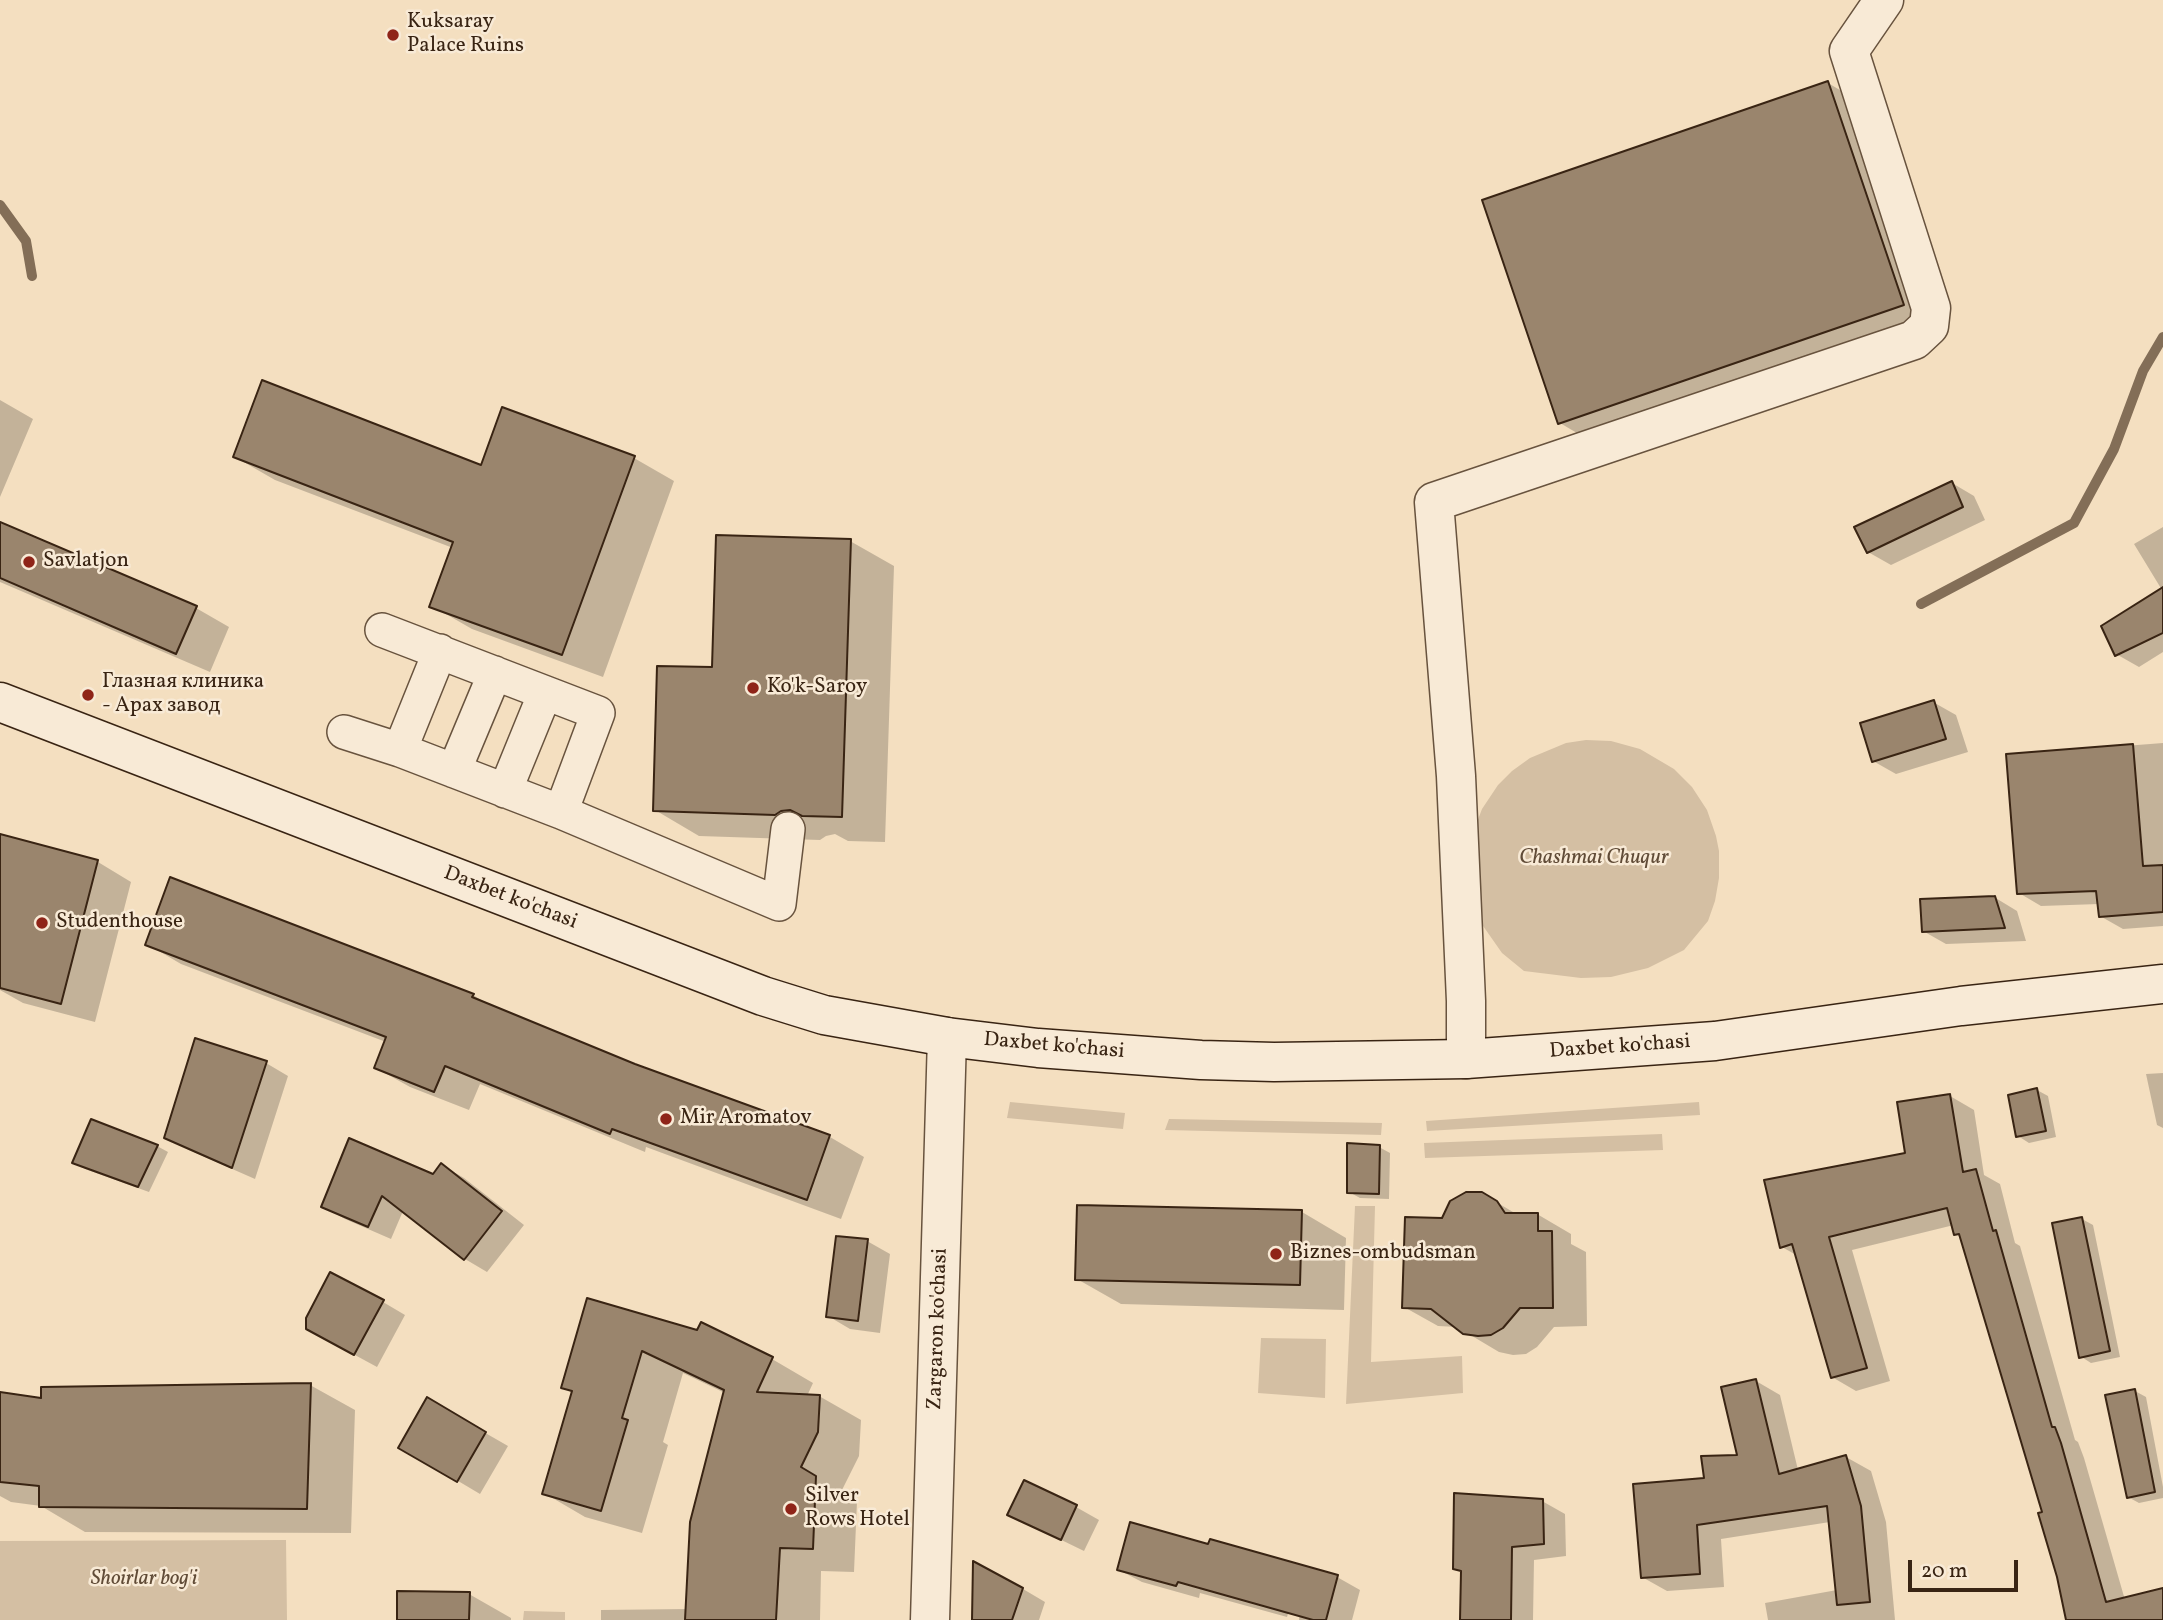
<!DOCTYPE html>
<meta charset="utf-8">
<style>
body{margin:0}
#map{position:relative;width:2163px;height:1620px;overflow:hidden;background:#f4dfc0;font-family:Vollkorn,serif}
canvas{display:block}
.scale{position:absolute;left:1908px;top:1560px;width:110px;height:32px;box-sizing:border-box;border:4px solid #392413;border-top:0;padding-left:9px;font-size:21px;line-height:24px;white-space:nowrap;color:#392413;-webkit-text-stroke:5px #f8ead6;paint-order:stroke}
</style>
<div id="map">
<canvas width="2163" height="1620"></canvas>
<div class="scale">20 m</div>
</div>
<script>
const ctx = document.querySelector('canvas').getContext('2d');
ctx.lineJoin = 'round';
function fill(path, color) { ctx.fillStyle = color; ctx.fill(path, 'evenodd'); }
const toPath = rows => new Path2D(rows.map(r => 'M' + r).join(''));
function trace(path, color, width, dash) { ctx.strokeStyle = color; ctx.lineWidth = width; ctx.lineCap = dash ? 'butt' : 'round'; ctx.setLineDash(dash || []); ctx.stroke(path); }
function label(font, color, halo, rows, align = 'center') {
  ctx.font = font + ' Vollkorn,serif'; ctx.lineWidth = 5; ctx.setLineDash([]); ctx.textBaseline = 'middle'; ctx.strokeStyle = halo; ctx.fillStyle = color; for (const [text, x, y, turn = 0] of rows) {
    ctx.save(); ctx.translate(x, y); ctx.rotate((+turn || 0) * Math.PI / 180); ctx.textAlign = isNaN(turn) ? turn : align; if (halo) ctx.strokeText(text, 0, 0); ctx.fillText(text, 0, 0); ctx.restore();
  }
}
const green = toPath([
 [1586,740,1611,741,1640,749,1674,769,1692,787,1707,810,1716,836,1719,851,1719,878,1715,901,1708,921,1684,950,1648,968,1611,977,1581,978,1524,971,1502,953,1481,923,1474,830,1482,809,1498,785,1512,771,1530,758,1566,743],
 [1010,1102,1125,1113,1123,1129,1007,1118],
 [1699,1102,1700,1115,1427,1131,1426,1121],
 [1169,1119,1382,1123,1381,1135,1165,1130],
 [1662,1134,1663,1150,1425,1158,1424,1143],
 [1355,1206,1375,1206,1371,1362,1462,1356,1463,1393,1346,1404],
 [1261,1338,1326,1339,1325,1398,1258,1393],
 [286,1540,287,1620,0,1620,0,1541],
 [524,1611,565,1612,565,1620,523,1620]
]);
const shadow = toPath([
 [1828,83,1872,109,1948,330,1604,449,1560,423],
 [0,400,33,419,0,497],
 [235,457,482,467,634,458,674,481,603,677,472,629,432,606,453,548,275,480],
 [1952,483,1974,496,1985,520,1891,565,1868,552],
 [0,523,196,608,229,627,210,672,0,582],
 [2163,527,2163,652,2139,667,2116,654,2162,590,2134,544],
 [850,541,894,566,885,842,848,841,835,834,826,836,820,840,699,836,655,810,714,669],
 [1933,702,1956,715,1968,752,1896,774,1873,761],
 [2163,743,2163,926,2123,929,2100,916,2099,904,2041,906,2019,893,2008,755],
 [0,836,98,862,131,882,95,1022,23,1003,0,990],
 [1994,897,2017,911,2026,941,1946,944,1923,931],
 [147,944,473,995,493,1007,634,1066,830,1137,864,1157,841,1219,646,1147,645,1152,480,1084,469,1110,410,1087,376,1068,386,1042,181,964],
 [266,1063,288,1076,255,1179,189,1150,166,1137],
 [2163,1073,2163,1128,2157,1125,2146,1074],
 [2037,1090,2048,1096,2056,1137,2029,1143,2018,1136],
 [1950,1096,1974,1110,1984,1175,2000,1184,2015,1243,2020,1246,2075,1440,2078,1442,2084,1458,2125,1600,2163,1590,2163,1620,2068,1620,2045,1513,1961,1237,1956,1234,1954,1225,1852,1250,1890,1381,1856,1391,1832,1377,1798,1256,1782,1247,1907,1154],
 [157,1146,168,1152,149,1192,85,1169,74,1163],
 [1379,1147,1390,1153,1389,1199,1360,1198,1349,1192],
 [442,1165,464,1178,524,1225,487,1272,465,1259,403,1211,391,1239,345,1219,323,1206,433,1176],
 [1481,1193,1518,1215,1537,1214,1571,1234,1571,1244,1586,1252,1587,1326,1554,1327,1537,1347,1526,1354,1513,1355,1499,1352,1457,1327,1438,1326,1404,1307,1443,1220],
 [1302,1212,1346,1238,1344,1310,1121,1304,1077,1279],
 [2082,1219,2093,1225,2120,1357,2091,1363,2080,1356],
 [867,1241,890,1254,880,1333,850,1329,828,1316],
 [589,1300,698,1332,701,1325,772,1359,813,1383,807,1396,819,1396,861,1420,859,1456,841,1492,857,1501,854,1572,821,1571,820,1620,601,1620,601,1610,687,1609,725,1393,683,1373,663,1442,668,1445,642,1533,585,1517,544,1493,573,1393,563,1387],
 [383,1302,405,1315,377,1367,331,1342],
 [1756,1381,1780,1395,1798,1470,1846,1457,1871,1471,1886,1522,1895,1620,1768,1620,1765,1603,1837,1590,1830,1522,1721,1539,1724,1587,1667,1591,1642,1577,1706,1480,1740,1457],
 [310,1385,355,1410,351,1533,85,1532,41,1506,11,1502,0,1496,0,1394,43,1400],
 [2135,1391,2146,1397,2163,1487,2163,1498,2139,1503,2128,1497],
 [428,1400,508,1446,480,1494,401,1447],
 [1542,1501,1565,1514,1566,1556,1534,1560,1533,1620,1462,1620,1463,1573,1455,1568],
 [1076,1507,1099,1520,1084,1551,1010,1515],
 [1305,1568,1337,1577,1360,1590,1352,1620,1299,1620],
 [1119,1570,1301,1574,1287,1617,1200,1593,1199,1598,1142,1582],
 [1023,1589,1045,1602,1039,1620,973,1620],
 [469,1594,511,1618,511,1620,398,1620]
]);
const stream = toPath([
 [0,205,26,241,32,276],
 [1921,604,2074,523,2114,449,2143,371,2163,337]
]);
const building = toPath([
 [1828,81,1904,305,1558,424,1482,200,1828,81],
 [262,380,481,465,502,407,635,456,562,655,429,607,453,542,233,457,262,380],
 [1952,481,1963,507,1867,553,1854,527,1952,481],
 [0,522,197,606,176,654,0,578,0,522],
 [716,535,851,539,842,817,802,816,790,810,781,811,775,815,653,811,657,666,712,667,716,535],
 [2163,587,2163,633,2115,656,2101,626,2163,587],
 [1934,700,1946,739,1872,762,1860,723,1934,700],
 [2133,744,2143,866,2163,865,2163,912,2099,917,2096,891,2017,894,2006,754,2133,744],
 [0,834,98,860,61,1004,0,988,0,834],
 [170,877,474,994,472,997,635,1064,830,1135,807,1200,612,1129,610,1134,445,1066,434,1092,374,1068,386,1037,145,945,170,877],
 [1995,896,2005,928,1922,932,1920,899,1995,896],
 [195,1038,267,1061,232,1168,164,1138,195,1038],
 [2037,1088,2046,1131,2016,1137,2008,1095,2037,1088],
 [1950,1094,1963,1172,1976,1169,1993,1231,1996,1230,2052,1427,2055,1427,2061,1443,2106,1602,2163,1588,2163,1620,2066,1620,2057,1577,2038,1513,2042,1512,1959,1234,1954,1235,1947,1208,1829,1237,1867,1368,1831,1378,1792,1244,1780,1248,1764,1180,1905,1153,1897,1102,1950,1094],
 [91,1119,158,1145,138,1187,72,1163,91,1119],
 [349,1138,433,1174,441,1163,502,1211,464,1260,382,1196,368,1227,321,1207,349,1138],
 [1347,1143,1380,1145,1379,1194,1347,1193,1347,1143],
 [1466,1192,1482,1192,1497,1201,1505,1213,1538,1213,1538,1231,1552,1231,1553,1308,1520,1308,1503,1328,1491,1335,1478,1336,1463,1334,1431,1309,1402,1308,1405,1217,1442,1218,1450,1201,1466,1192],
 [1077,1205,1302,1210,1300,1285,1075,1280,1077,1205],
 [2082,1217,2110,1351,2079,1358,2052,1223,2082,1217],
 [836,1236,868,1239,858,1321,826,1317,836,1236],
 [330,1272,384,1300,354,1355,306,1329,306,1318,330,1272],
 [587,1298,697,1330,701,1322,773,1357,757,1392,820,1395,818,1432,801,1467,816,1476,813,1549,780,1548,776,1620,685,1620,690,1522,724,1390,642,1351,622,1418,628,1420,601,1511,542,1494,572,1391,561,1388,587,1298],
 [1756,1379,1779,1474,1846,1455,1861,1506,1870,1602,1837,1605,1827,1506,1697,1525,1700,1574,1641,1578,1633,1484,1704,1478,1701,1456,1737,1455,1721,1387,1756,1379],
 [311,1383,307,1509,39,1507,39,1486,0,1482,0,1392,41,1398,41,1387,311,1383],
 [2135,1389,2155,1492,2127,1498,2105,1395,2135,1389],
 [427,1397,486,1432,457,1482,398,1448,427,1397],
 [1024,1480,1077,1505,1061,1540,1007,1515,1024,1480],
 [1454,1493,1543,1499,1544,1544,1512,1547,1511,1620,1460,1620,1461,1571,1453,1569,1454,1493],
 [1130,1522,1208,1544,1210,1539,1338,1575,1326,1620,1313,1620,1178,1582,1176,1586,1117,1570,1130,1522],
 [973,1561,1023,1588,1012,1620,972,1620,973,1561],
 [397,1591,470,1592,469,1620,397,1620,397,1591]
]);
const pedestrian = toPath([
 [382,630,598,713,561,812],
 [344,732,400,750,561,812,779,904,788,829],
 [400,750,440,651],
 [454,771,495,673],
 [505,791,545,693]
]);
const minor = toPath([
 [1466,1059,1466,1001,1456,776,1434,502,1914,340,1929,326,1931,308,1849,51,1884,0]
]);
const tertiary = toPath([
 [930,1620,947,1037]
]);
const secondary = toPath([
 [0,702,763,996,824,1015,947,1037,1038,1048,1201,1060,1274,1062,1466,1059,1715,1041,1961,1006,2163,984]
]);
const markers = [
 [393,35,7,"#8f2418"],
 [29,562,7,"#8f2418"],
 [753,688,7,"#8f2418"],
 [88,695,7,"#8f2418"],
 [42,923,7,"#8f2418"],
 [666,1119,7,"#8f2418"],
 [1276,1254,7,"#8f2418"],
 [791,1509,7,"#8f2418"]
];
const poiNames = [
 ["Kuksaray",407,23],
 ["Palace Ruins",407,47],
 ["Savlatjon",43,562],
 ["Глазная клиника",102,683],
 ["- Арах завод",102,707],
 ["Ko'k-Saroy",767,688],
 ["Studenthouse",56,923],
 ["Mir Aromatov",680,1119],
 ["Biznes-ombudsman",1290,1254],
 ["Silver",805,1497],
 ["Rows Hotel",805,1521]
];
const parkNames = [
 ["Chashmai Chuqur",1594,859],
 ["Shoirlar bog'i",144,1580]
];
const streetNames = [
 ["Daxbet ko'chasi",510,899,21],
 ["Daxbet ko'chasi",1054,1047,5],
 ["Daxbet ko'chasi",1620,1048,-4],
 ["Zargaron ko'chasi",939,1329,-88]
];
fill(green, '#d4bfa3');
fill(shadow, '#0003');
trace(stream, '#836e57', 10);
fill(building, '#9a856d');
trace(building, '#392413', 2);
trace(pedestrian, '#68533e', 36);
trace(minor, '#68533e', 41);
trace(tertiary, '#68533e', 41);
trace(secondary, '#392413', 41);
trace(pedestrian, '#f8ead6', 33);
trace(minor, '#f8ead6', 38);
trace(tertiary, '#f8ead6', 38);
trace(secondary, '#f8ead6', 38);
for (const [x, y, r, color] of markers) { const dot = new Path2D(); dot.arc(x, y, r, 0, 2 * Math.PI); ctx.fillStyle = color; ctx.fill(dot); trace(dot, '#f8ead6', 2.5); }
label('21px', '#392413', '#f8ead6', poiNames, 'left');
label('italic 21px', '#604b37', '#f8ead6', parkNames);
label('21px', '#392413', '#f8ead6', streetNames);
</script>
